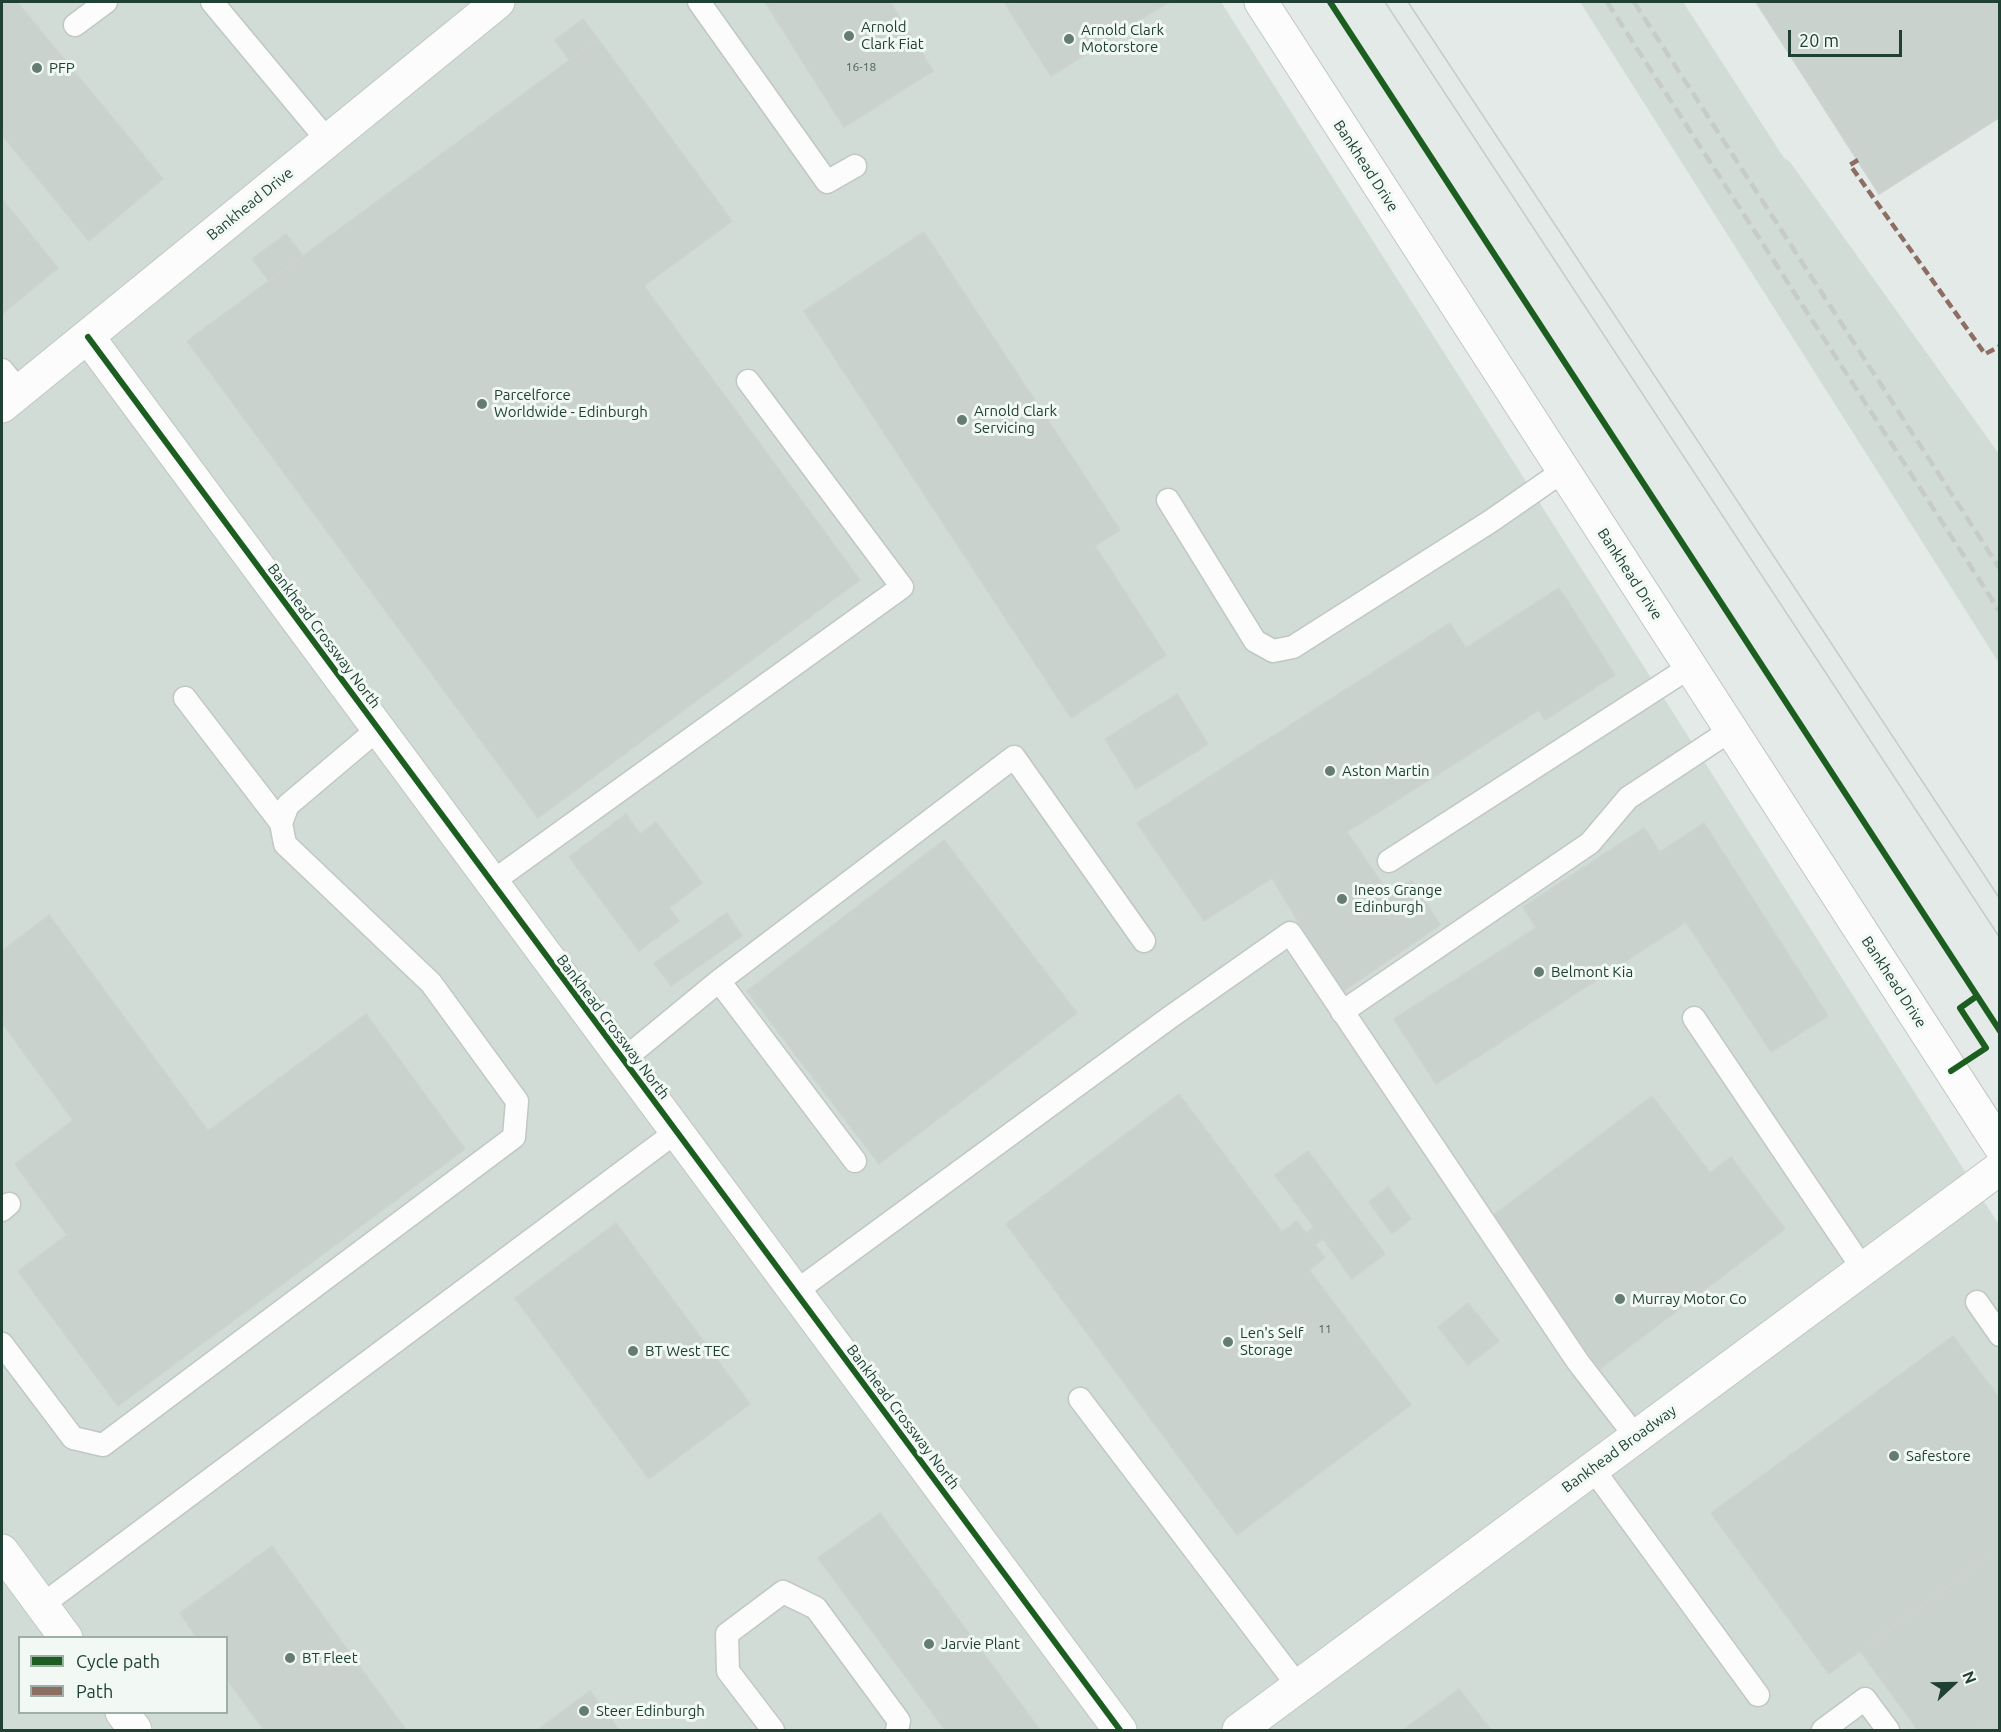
<!DOCTYPE html>
<style>
body{margin:0}
#map{position:relative;width:2001px;height:1732px;overflow:hidden;background:#e4eae7;font-family:Ubuntu,sans-serif}
canvas{display:block}
.frame{position:absolute;inset:0;border:3px solid #1f4033;pointer-events:none}
.legend{position:absolute;left:18px;top:1636px;width:210px;height:78px;box-sizing:border-box;background:#f2f9f5;border:2px solid #9eafa7;margin:0;padding:8px 10px;list-style:none;font-size:18px;color:#1f4033}
.legend li{display:flex;align-items:center;gap:12px;height:30px}
.legend b{width:30px;border:2px solid #9eafa7}
.north{position:absolute;left:1923px;top:1654px;width:60px;height:60px;-webkit-text-stroke:4px #f2f9f5;paint-order:stroke;rotate:68deg;font-size:16px;font-weight:700;line-height:24px;text-align:center;color:#1f4033}
.north::after{content:'';display:block;margin:auto;width:21px;height:27px;background:#1f4033;clip-path:polygon(50% 0,100% 100%,50% 72%,0 100%)}
.scale{position:absolute;left:1788px;top:30px;width:114px;height:27px;box-sizing:border-box;border:3px solid #1f4033;border-top:0;padding-left:8px;font-size:18px;line-height:21px;white-space:nowrap;color:#1f4033;-webkit-text-stroke:4px #f2f9f5;paint-order:stroke}
</style>
<div id="map">
<canvas width="2001" height="1732"></canvas>
<div class="frame"></div>
<ul class="legend">
<li><b style="height:8px;background:#1b5e20"></b>Cycle path</li>
<li><b style="height:8px;background:#8d6e63"></b>Path</li>
</ul>
<div class="north">N</div>
<div class="scale">20 m</div>
</div>
<script>
const ctx = document.querySelector('canvas').getContext('2d');
ctx.lineJoin = 'round';
function fill(path, color) { ctx.fillStyle = color; ctx.fill(path, 'evenodd'); }
const toPath = rows => new Path2D(rows.map(r => 'M' + r).join(''));
function trace(path, color, width, dash) { ctx.strokeStyle = color; ctx.lineWidth = width; ctx.lineCap = dash ? 'butt' : 'round'; ctx.setLineDash(dash || []); ctx.stroke(path); }
function label(font, color, halo, rows, align = 'center') {
  ctx.font = font + ' Ubuntu,sans-serif'; ctx.lineWidth = 6; ctx.setLineDash([]); ctx.textBaseline = 'middle'; ctx.strokeStyle = halo; ctx.fillStyle = color; for (const [text, x, y, turn = 0] of rows) {
    ctx.save(); ctx.translate(x, y); ctx.rotate((+turn || 0) * Math.PI / 180); ctx.textAlign = isNaN(turn) ? turn : align; if (halo) ctx.strokeText(text, 0, 0); ctx.fillText(text, 0, 0); ctx.restore();
  }
}
const built = toPath([
 [2,2,1221,2,1999,1225,1999,1730,2,1730],
 [20,1638,226,1638,226,1712,20,1712],
 [1580,2,1683,2,1784,158,1790,162,1999,454,1999,663]
]);
const building = toPath([
 [2,2,17,2,163,179,89,241,2,135,2,2],
 [765,2,890,2,933,71,844,127,765,2],
 [1004,2,1169,2,1051,76,1004,2],
 [1756,2,2000,2,2000,117,1879,194,1756,2],
 [583,19,598,39,569,60,555,40,583,19],
 [598,39,732,221,644,286,860,580,538,818,187,341,598,39],
 [2,199,58,268,2,314,2,199],
 [924,232,1120,530,1095,546,1166,655,1071,718,804,311,924,232],
 [286,234,303,256,269,281,252,259,286,234],
 [1559,588,1615,675,1545,720,1539,710,1347,832,1387,891,1412,881,1440,925,1341,993,1272,878,1204,921,1137,823,1450,623,1466,648,1559,588],
 [1177,694,1208,744,1136,789,1105,739,1177,694],
 [626,814,640,834,656,822,702,883,669,908,679,921,639,951,569,857,626,814],
 [1704,823,1828,1016,1771,1052,1686,922,1436,1084,1394,1019,1536,928,1523,907,1644,828,1660,852,1704,823],
 [944,840,1077,1013,879,1164,747,991,944,840],
 [727,913,742,936,671,986,654,963,727,913],
 [49,915,208,1131,366,1014,465,1149,118,1406,18,1271,67,1235,15,1164,73,1120,2,1023,2,951,49,915],
 [1179,1094,1282,1232,1297,1221,1306,1233,1314,1227,1275,1175,1308,1151,1385,1254,1352,1279,1323,1239,1315,1245,1325,1258,1309,1270,1411,1405,1237,1535,1006,1224,1179,1094],
 [1652,1096,1710,1173,1731,1157,1785,1229,1600,1369,1487,1220,1652,1096],
 [1388,1187,1411,1219,1392,1234,1369,1202,1388,1187],
 [616,1223,750,1404,649,1479,515,1298,616,1223],
 [1468,1303,1499,1341,1468,1365,1438,1327,1468,1303],
 [1953,1336,2000,1399,2000,1548,1829,1674,1711,1513,1953,1336],
 [880,1513,1040,1730,945,1730,818,1558,880,1513],
 [272,1546,406,1730,264,1730,226,1678,226,1638,197,1638,180,1613,272,1546],
 [2000,1548,2000,1714,1977,1730,1918,1730,1860,1651,2000,1548],
 [1459,1689,1491,1730,1403,1730,1459,1689],
 [590,1691,619,1730,537,1730,590,1691],
 [2000,1714,2000,1730,1977,1730,2000,1714]
]);
const service = toPath([
 [212,2,328,141],
 [699,2,827,182,855,166],
 [75,25,106,2],
 [2,370,20,392],
 [1168,500,1255,641,1273,651,1293,647,1491,521,1563,471],
 [185,698,281,823],
 [1389,861,1690,667],
 [492,882,902,587,748,381],
 [719,981,1014,757,1144,941],
 [1342,1012,1590,843,1628,798,1731,730],
 [1694,1018,1863,1269],
 [623,1060,719,981,855,1161],
 [2,1210,9,1204],
 [795,1292,1169,1018,1290,933,1578,1362,1636,1437],
 [1977,1302,2000,1335],
 [2,1344,73,1438,103,1445,514,1137,517,1101,431,983,285,844,281,823,288,805,378,729],
 [1080,1399,1298,1686],
 [1593,1469,1758,1695],
 [42,1605,676,1132],
 [773,1730,728,1671,727,1634,783,1592,816,1608,899,1721,897,1730],
 [1823,1730,1865,1699,1888,1730]
]);
const minor = toPath([
 [88,337,1120,1730],
 [2,406,498,2],
 [2,1551,66,1638],
 [122,1712,135,1730],
 [1239,1730,2000,1168]
]);
const tertiary = toPath([
 [1261,2,2000,1146]
]);
const tram = toPath([
 [1385,2,2000,938],
 [1408,2,2000,899]
]);
const rail = toPath([
 [1607,2,2000,612],
 [1634,2,2000,569]
]);
const quiet = toPath([
 [1858,160,1850,165,1985,354,2000,346]
]);
const cycleway = toPath([
 [1330,2,2000,1031],
 [88,337,1120,1730],
 [1951,1071,1986,1048,1960,1008,1977,996]
]);
const markers = [
 [849,36,6,"#647c72"],
 [1069,39,6,"#647c72"],
 [37,68,6,"#647c72"],
 [482,404,6,"#647c72"],
 [962,420,6,"#647c72"],
 [1330,771,6,"#647c72"],
 [1342,899,6,"#647c72"],
 [1539,972,6,"#647c72"],
 [1620,1299,6,"#647c72"],
 [1228,1342,6,"#647c72"],
 [633,1351,6,"#647c72"],
 [1894,1456,6,"#647c72"],
 [929,1644,6,"#647c72"],
 [290,1658,6,"#647c72"],
 [584,1711,6,"#647c72"]
];
const numberNames = [
 ["16-18",861,67],
 ["11",1325,1329]
];
const poiNames = [
 ["Arnold",861,27],
 ["Clark Fiat",861,44],
 ["Arnold Clark",1081,30],
 ["Motorstore",1081,47],
 ["PFP",49,68],
 ["Parcelforce",494,395],
 ["Worldwide - Edinburgh",494,412],
 ["Arnold Clark",974,411],
 ["Servicing",974,428],
 ["Aston Martin",1342,771],
 ["Ineos Grange",1354,890],
 ["Edinburgh",1354,907],
 ["Belmont Kia",1551,972],
 ["Murray Motor Co",1632,1299],
 ["Len's Self",1240,1333],
 ["Storage",1240,1350],
 ["BT West TEC",645,1351],
 ["Safestore",1906,1456],
 ["Jarvie Plant",941,1644],
 ["BT Fleet",302,1658],
 ["Steer Edinburgh",596,1711]
];
const streetNames = [
 ["Bankhead Drive",1366,166,57],
 ["Bankhead Drive",250,204,-39],
 ["Bankhead Drive",1630,574,57],
 ["Bankhead Crossway North",324,636,53],
 ["Bankhead Drive",1894,982,57],
 ["Bankhead Crossway North",613,1027,53],
 ["Bankhead Crossway North",903,1417,53],
 ["Bankhead Broadway",1619,1449,-36]
];
fill(built, '#d1dcd6');
fill(building, '#cad2ce');
trace(building, '#cdd3d0', 1.5);
trace(service, '#c1c7c4', 25);
trace(minor, '#c1c7c4', 35);
trace(tertiary, '#c1c7c4', 35);
trace(service, '#fbfcfb', 22);
trace(minor, '#fbfcfb', 33);
trace(tertiary, '#fbfcfb', 33);
trace(tram, '#c7cbc9', 1.5);
trace(rail, '#c7cbc9', 4.5, [12, 6]);
trace(quiet, '#8d6e63', 4.5, [9, 4.5]);
trace(cycleway, '#1b5e20', 6);
for (const [x, y, r, color] of markers) { const dot = new Path2D(); dot.arc(x, y, r, 0, 2 * Math.PI); ctx.fillStyle = color; ctx.fill(dot); trace(dot, '#f2f9f5', 2); }
label('12px', '#4b655a', null, numberNames);
label('15px', '#1f4033', '#f2f9f5', poiNames, 'left');
label('15px', '#1f4033', '#f2f9f5', streetNames);
</script>
